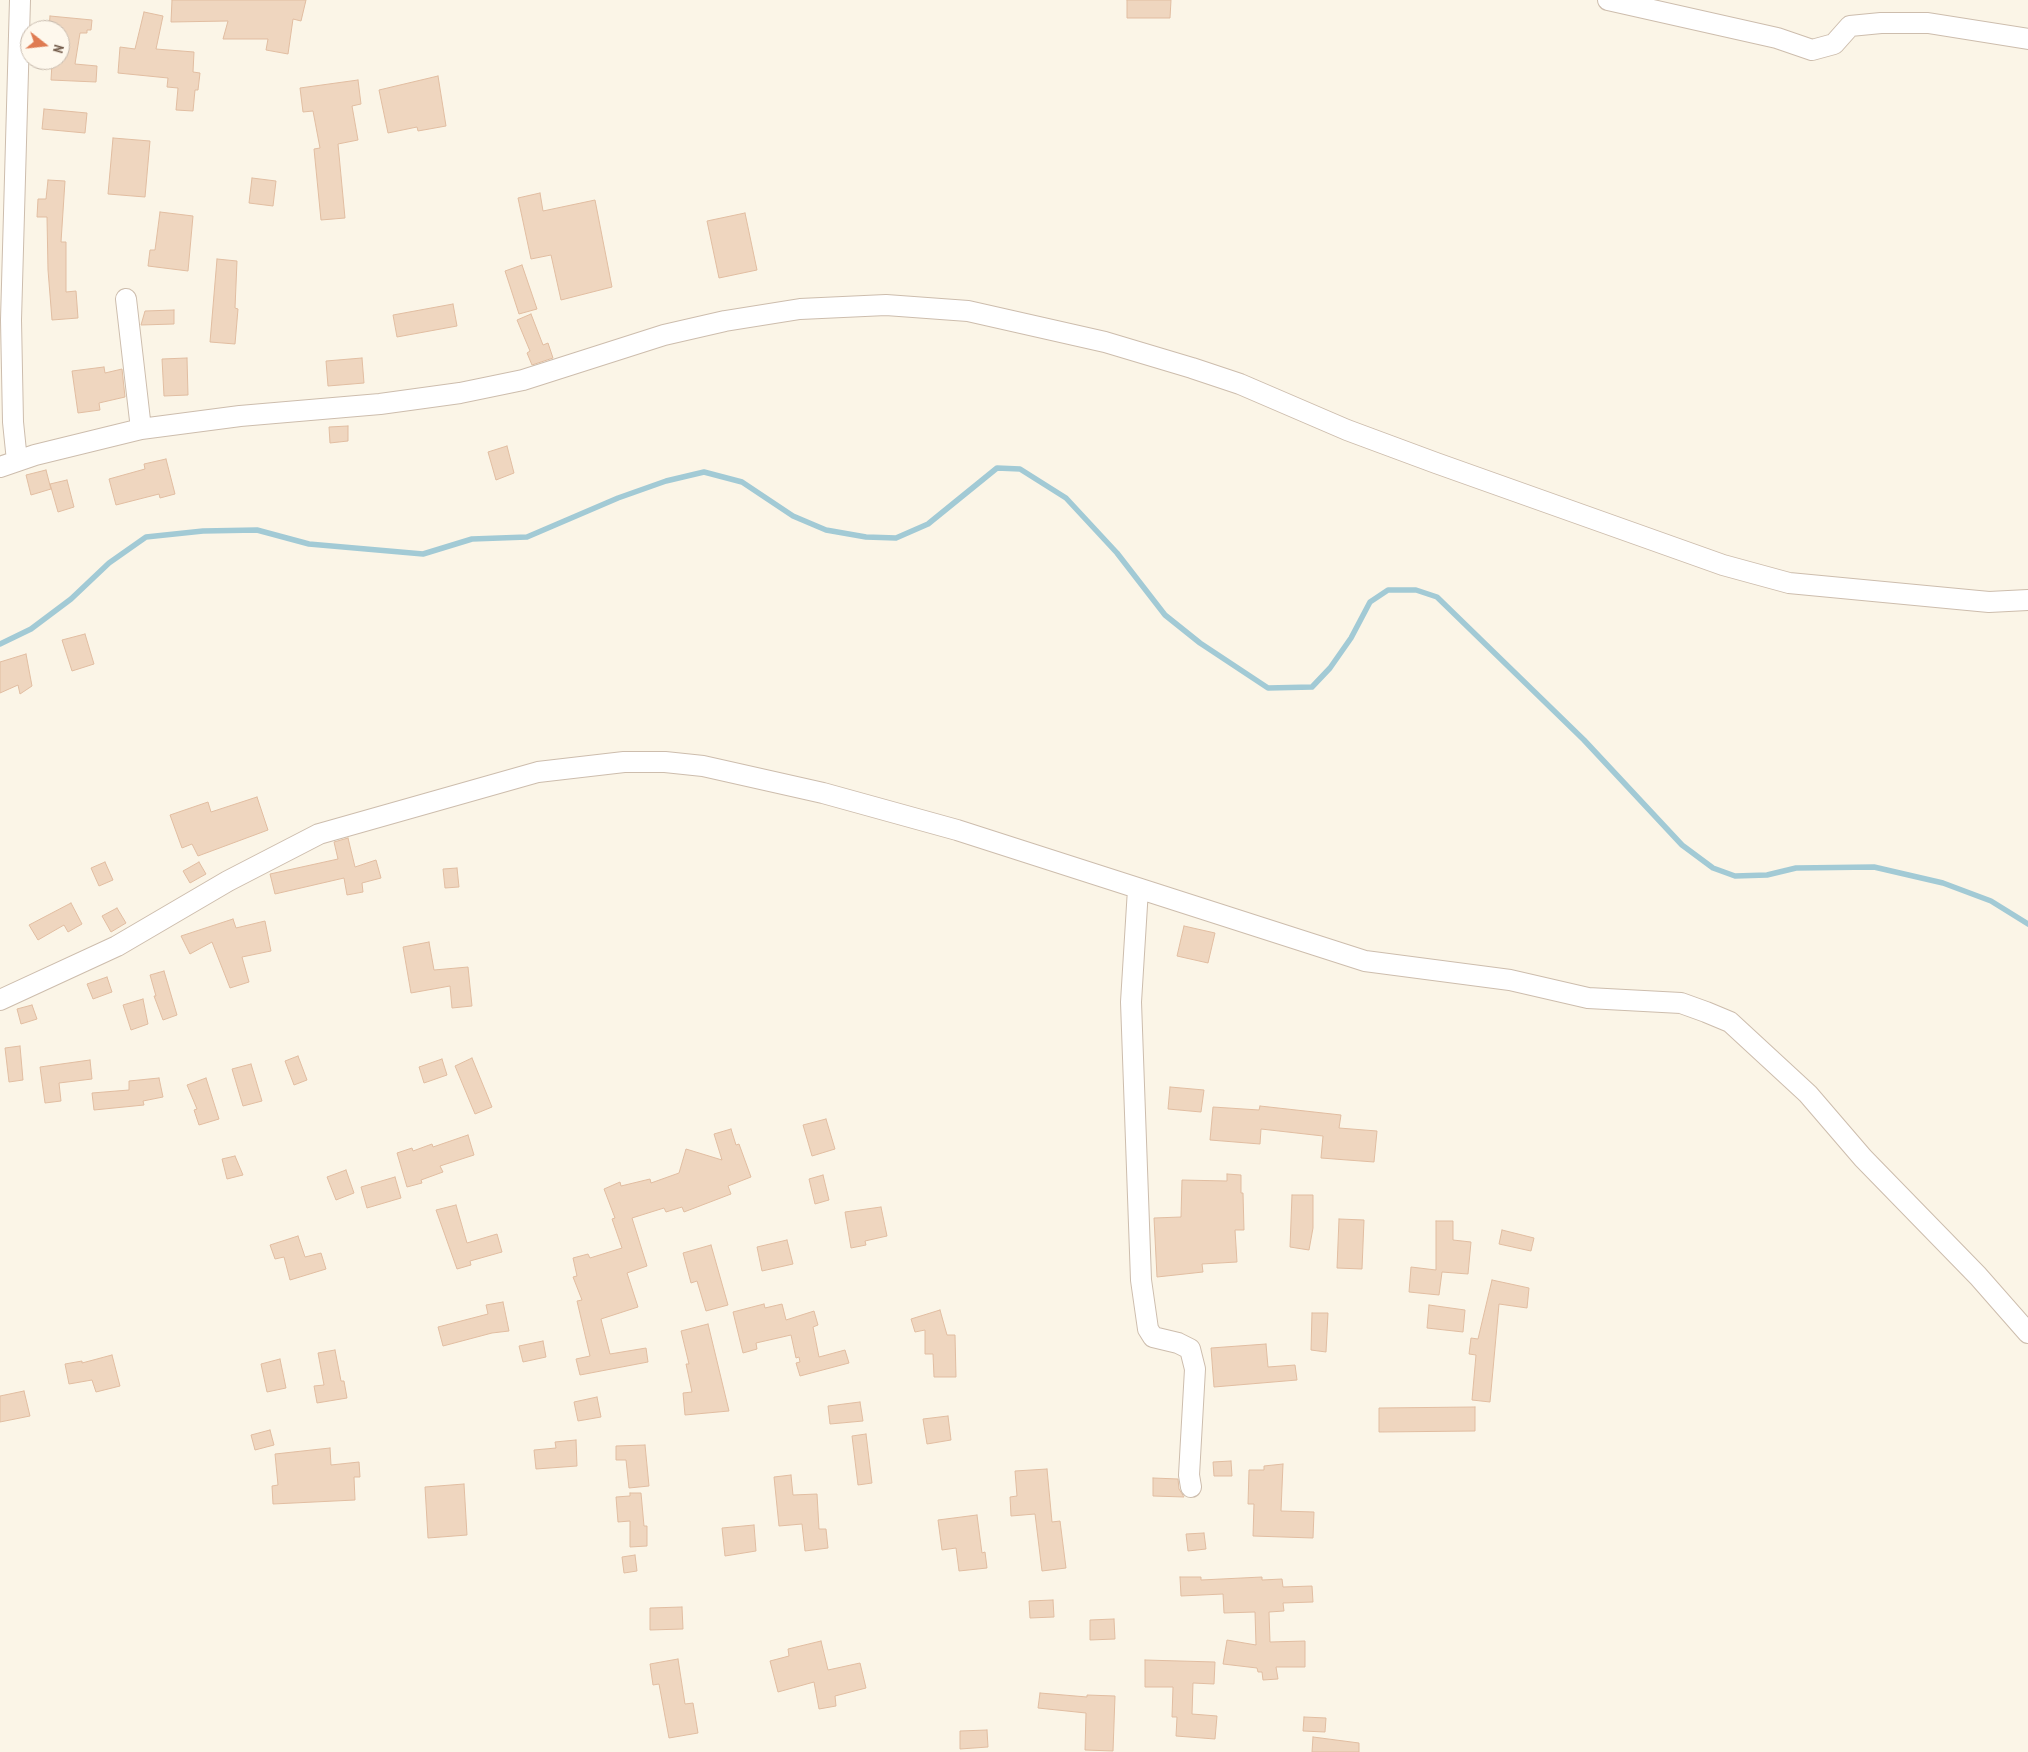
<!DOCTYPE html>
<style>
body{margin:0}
#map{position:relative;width:2028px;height:1752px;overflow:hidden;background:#fbf5e7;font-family:"PT Sans Narrow",sans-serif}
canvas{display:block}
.north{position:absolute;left:20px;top:20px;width:50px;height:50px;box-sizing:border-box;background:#fef8ed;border:1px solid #c7baad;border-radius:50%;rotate:106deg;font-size:14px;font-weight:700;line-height:20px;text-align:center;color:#745d4c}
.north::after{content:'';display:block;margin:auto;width:18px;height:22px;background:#df7b52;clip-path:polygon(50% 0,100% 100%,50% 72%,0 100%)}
</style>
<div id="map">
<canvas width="2028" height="1752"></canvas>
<div class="north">N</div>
</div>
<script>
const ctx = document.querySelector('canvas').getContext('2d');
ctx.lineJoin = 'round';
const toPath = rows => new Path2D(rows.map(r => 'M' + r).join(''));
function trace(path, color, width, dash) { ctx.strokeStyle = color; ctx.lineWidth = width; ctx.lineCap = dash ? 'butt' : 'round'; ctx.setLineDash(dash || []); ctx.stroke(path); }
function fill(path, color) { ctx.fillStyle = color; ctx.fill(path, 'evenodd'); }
const stream = toPath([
 [0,644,31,629,71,599,109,563,146,537,203,531,257,530,309,544,423,554,472,539,527,537,618,498,666,481,704,472,742,482,793,516,826,530,866,537,896,538,928,524,997,468,1020,469,1066,498,1117,553,1165,615,1200,643,1268,688,1312,687,1330,668,1351,638,1370,602,1388,590,1416,590,1437,597,1584,740,1682,845,1713,868,1735,876,1767,875,1796,868,1874,867,1943,883,1991,901,2028,924]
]);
const building = toPath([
 [172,0,306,0,301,21,293,19,288,54,266,50,268,39,223,39,228,21,171,22,172,0],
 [1127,0,1171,0,1170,18,1127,18,1127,0],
 [144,12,163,16,156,49,194,52,193,72,200,73,198,90,195,90,193,111,176,110,178,88,167,87,168,78,118,73,120,47,135,49,144,12],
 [50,16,92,20,91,30,87,30,87,33,80,33,75,64,97,66,96,82,51,80,52,63,60,63,60,30,49,30,50,16],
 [438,76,446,126,418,131,417,127,388,133,379,90,438,76],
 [358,80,361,104,352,106,358,140,338,144,345,218,321,220,314,149,320,148,313,111,303,112,300,88,358,80],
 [44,109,87,113,85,133,42,129,44,109],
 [113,138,150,141,145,197,108,194,113,138],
 [252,178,276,181,273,206,249,203,252,178],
 [48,180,65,181,61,242,66,242,66,292,76,291,78,318,52,320,48,270,47,217,37,217,38,199,46,199,48,180],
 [540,193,543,211,595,200,612,287,561,300,551,255,531,259,518,198,540,193],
 [160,212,193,216,188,271,148,266,150,250,155,250,160,212],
 [745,213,757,270,719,278,707,221,745,213],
 [217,259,237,261,235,308,238,309,235,344,210,342,217,259],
 [522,265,537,309,519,314,505,271,522,265],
 [453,304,457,326,397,337,393,315,453,304],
 [174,310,174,324,141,325,145,311,174,310],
 [531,314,543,345,548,343,553,358,532,365,527,353,530,351,517,320,531,314],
 [187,358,188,395,164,396,162,359,187,358],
 [362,358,364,383,328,386,326,361,362,358],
 [104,367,105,373,122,369,125,397,99,403,100,410,78,413,72,371,104,367],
 [348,426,348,441,330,443,329,427,348,426],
 [507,446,514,473,496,480,488,452,507,446],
 [166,459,175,494,160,498,159,494,116,505,109,479,145,469,144,464,166,459],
 [46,470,51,489,31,495,26,475,46,470],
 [67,480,74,507,58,512,50,484,67,480],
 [85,634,94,664,72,671,62,640,85,634],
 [26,654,32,686,20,694,18,685,0,693,0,662,26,654],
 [257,797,268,830,198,856,192,844,182,848,170,815,208,802,211,812,257,797],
 [348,838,355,867,376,860,381,878,362,883,363,892,347,895,344,878,275,894,270,874,338,859,334,842,348,838],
 [105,862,113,880,99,886,91,868,105,862],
 [199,862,206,874,190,883,183,871,199,862],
 [457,868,459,887,445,888,443,869,457,868],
 [71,903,82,924,68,932,64,925,38,940,29,925,71,903],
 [117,908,126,923,111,932,102,916,117,908],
 [233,919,236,928,265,921,271,951,242,957,249,982,230,988,212,942,190,954,181,936,233,919],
 [1184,926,1215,933,1208,963,1177,956,1184,926],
 [429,942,434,970,468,967,472,1006,452,1008,450,986,411,993,403,947,429,942],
 [164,971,177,1015,163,1020,154,996,156,996,150,975,164,971],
 [107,977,112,992,93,999,87,984,107,977],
 [143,999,148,1024,131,1030,123,1005,143,999],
 [32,1005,37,1019,21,1024,17,1009,32,1005],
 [20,1046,23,1080,9,1082,5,1048,20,1046],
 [298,1056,307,1080,294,1085,285,1061,298,1056],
 [472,1058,492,1107,475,1114,455,1066,472,1058],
 [442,1059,447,1075,424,1083,419,1067,442,1059],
 [90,1060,92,1079,59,1083,61,1101,45,1103,40,1067,90,1060],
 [251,1064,262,1101,243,1106,232,1069,251,1064],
 [159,1078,163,1097,143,1101,144,1105,94,1110,92,1093,129,1090,129,1081,159,1078],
 [206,1078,219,1119,199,1125,194,1110,197,1109,187,1085,206,1078],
 [1170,1087,1204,1090,1201,1112,1168,1109,1170,1087],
 [1260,1106,1341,1115,1339,1128,1377,1131,1374,1162,1321,1158,1323,1136,1261,1129,1260,1144,1210,1140,1213,1107,1259,1110,1260,1106],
 [826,1119,835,1149,812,1156,803,1125,826,1119],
 [731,1129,736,1145,739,1144,751,1177,728,1186,731,1194,684,1212,682,1207,666,1212,664,1208,632,1218,647,1266,627,1273,638,1307,601,1319,610,1354,646,1348,648,1362,580,1375,576,1359,590,1356,577,1301,582,1300,573,1277,577,1276,573,1258,588,1254,590,1258,622,1248,612,1219,615,1218,604,1189,620,1182,621,1186,650,1179,651,1183,679,1173,686,1149,722,1160,714,1134,731,1129],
 [468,1135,474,1155,440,1166,443,1172,421,1180,422,1183,407,1187,397,1153,412,1148,413,1151,432,1144,433,1147,468,1135],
 [235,1156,243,1175,227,1179,222,1159,235,1156],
 [346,1170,354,1193,336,1200,327,1177,346,1170],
 [1227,1174,1241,1175,1241,1193,1243,1193,1244,1230,1235,1230,1237,1262,1202,1264,1203,1272,1157,1277,1154,1218,1181,1217,1182,1180,1227,1181,1227,1174],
 [823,1175,829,1200,815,1204,809,1179,823,1175],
 [395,1177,401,1198,367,1208,361,1187,395,1177],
 [1292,1195,1313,1195,1313,1228,1309,1250,1290,1247,1292,1195],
 [456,1205,467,1243,497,1234,502,1252,470,1261,471,1265,457,1269,436,1210,456,1205],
 [881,1207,887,1236,865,1241,866,1245,851,1248,845,1212,881,1207],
 [1339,1219,1364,1220,1362,1269,1337,1268,1339,1219],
 [1436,1221,1453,1221,1453,1240,1471,1242,1468,1274,1442,1272,1439,1295,1409,1292,1411,1267,1436,1270,1436,1221],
 [1502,1230,1534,1238,1531,1251,1499,1244,1502,1230],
 [298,1236,305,1257,321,1253,326,1269,290,1280,284,1257,275,1259,270,1245,298,1236],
 [787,1240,793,1264,762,1271,757,1247,787,1240],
 [711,1245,728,1305,706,1311,697,1281,691,1283,683,1253,711,1245],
 [1492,1280,1529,1288,1527,1308,1499,1304,1490,1402,1472,1400,1476,1355,1469,1354,1471,1338,1478,1339,1492,1280],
 [503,1302,509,1331,492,1333,443,1346,438,1327,488,1314,486,1305,503,1302],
 [764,1304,765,1308,782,1304,786,1320,814,1311,818,1325,813,1327,819,1357,845,1350,849,1363,800,1376,796,1363,800,1362,799,1357,796,1358,791,1335,756,1343,757,1349,743,1353,733,1312,764,1304],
 [1429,1305,1465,1310,1463,1332,1427,1328,1429,1305],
 [940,1310,947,1335,955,1335,956,1377,934,1377,933,1354,925,1354,925,1330,915,1332,911,1319,940,1310],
 [1312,1313,1328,1313,1326,1352,1311,1350,1312,1313],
 [708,1324,729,1411,685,1415,683,1393,692,1392,686,1364,689,1364,681,1331,708,1324],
 [543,1341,546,1357,523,1362,519,1346,543,1341],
 [1266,1344,1268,1367,1295,1365,1297,1380,1214,1387,1211,1348,1266,1344],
 [335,1350,341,1381,344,1381,347,1398,317,1403,314,1386,324,1385,318,1353,335,1350],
 [112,1355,120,1386,96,1392,92,1380,69,1384,65,1364,82,1361,82,1363,112,1355],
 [280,1359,286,1388,267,1392,261,1364,280,1359],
 [24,1391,30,1416,0,1422,0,1396,24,1391],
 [597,1397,601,1417,578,1421,574,1402,597,1397],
 [860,1402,863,1421,830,1424,828,1406,860,1402],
 [1475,1407,1475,1431,1379,1432,1379,1408,1475,1407],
 [948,1416,951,1440,927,1444,923,1419,948,1416],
 [270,1430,274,1445,255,1450,251,1435,270,1430],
 [866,1434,872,1483,858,1485,852,1436,866,1434],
 [576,1440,577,1466,536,1469,534,1450,556,1448,555,1442,576,1440],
 [645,1445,649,1486,629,1488,626,1460,616,1460,616,1446,645,1445],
 [330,1448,331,1465,359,1462,360,1477,354,1477,355,1500,273,1504,272,1486,278,1485,275,1454,330,1448],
 [1231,1461,1232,1476,1214,1476,1213,1462,1231,1461],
 [1283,1464,1281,1511,1314,1512,1313,1538,1253,1536,1254,1504,1248,1504,1249,1470,1264,1470,1264,1466,1283,1464],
 [1047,1469,1052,1522,1060,1521,1066,1568,1042,1571,1035,1514,1011,1516,1010,1497,1017,1496,1015,1471,1047,1469],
 [791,1475,793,1495,817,1494,819,1529,826,1529,828,1548,805,1551,802,1524,779,1526,774,1477,791,1475],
 [1153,1478,1178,1479,1179,1489,1184,1497,1153,1496,1153,1478],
 [464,1484,467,1535,428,1538,425,1487,464,1484],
 [630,1493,641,1493,644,1526,647,1526,647,1546,630,1547,630,1521,618,1522,616,1497,630,1496,630,1493],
 [977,1515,982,1553,985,1552,987,1568,959,1571,956,1548,942,1550,938,1520,977,1515],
 [754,1525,756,1551,725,1556,722,1528,754,1525],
 [1204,1533,1206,1549,1188,1551,1186,1534,1204,1533],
 [635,1555,637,1571,624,1573,622,1557,635,1555],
 [1180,1577,1201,1577,1201,1580,1262,1577,1262,1580,1282,1579,1283,1587,1312,1586,1313,1602,1283,1603,1284,1611,1269,1612,1270,1642,1305,1641,1305,1667,1276,1667,1278,1679,1263,1680,1262,1672,1258,1672,1257,1668,1223,1664,1227,1640,1256,1645,1255,1612,1224,1613,1223,1594,1181,1596,1180,1577],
 [1053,1600,1054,1617,1030,1618,1029,1601,1053,1600],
 [682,1607,683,1629,650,1630,650,1608,682,1607],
 [1114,1619,1115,1639,1090,1640,1090,1620,1114,1619],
 [821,1641,828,1670,860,1663,866,1688,835,1696,836,1706,819,1709,814,1682,778,1692,770,1661,789,1656,788,1649,821,1641],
 [678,1659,685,1704,693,1703,698,1733,669,1738,659,1684,653,1685,650,1664,678,1659],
 [1145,1660,1215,1662,1214,1684,1193,1683,1192,1714,1217,1716,1215,1739,1176,1736,1177,1717,1172,1717,1173,1687,1145,1687,1145,1660],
 [1040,1693,1087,1697,1087,1695,1115,1696,1113,1751,1085,1750,1086,1713,1038,1708,1040,1693],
 [1304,1717,1326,1718,1325,1732,1303,1731,1304,1717],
 [987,1730,988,1747,960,1749,960,1731,987,1730],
 [1313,1737,1359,1743,1359,1752,1312,1752,1313,1737]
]);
const street = toPath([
 [1608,0,1777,38,1812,50,1834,44,1850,26,1881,23,1928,23,2028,39],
 [126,299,141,429],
 [17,461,13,422,11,320,20,0],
 [0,467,35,455,141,429,240,416,380,404,460,393,523,380,664,335,725,321,800,309,886,305,968,311,1105,342,1192,368,1240,384,1347,430,1436,463,1723,565,1789,583,1989,602,2028,600],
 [1138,889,1131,1002,1141,1280,1148,1329,1153,1337,1178,1343,1190,1349,1195,1369,1189,1475,1191,1487],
 [0,1000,117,946,228,881,319,834,538,772,624,762,665,762,703,766,823,793,957,830,1365,961,1510,980,1588,998,1681,1003,1706,1012,1730,1022,1808,1094,1863,1158,1978,1276,2028,1333]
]);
trace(stream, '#a2cad5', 5.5);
fill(building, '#efd6bf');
trace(building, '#e1bda1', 1);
trace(street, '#cdbdad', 22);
trace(street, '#fff', 20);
</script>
